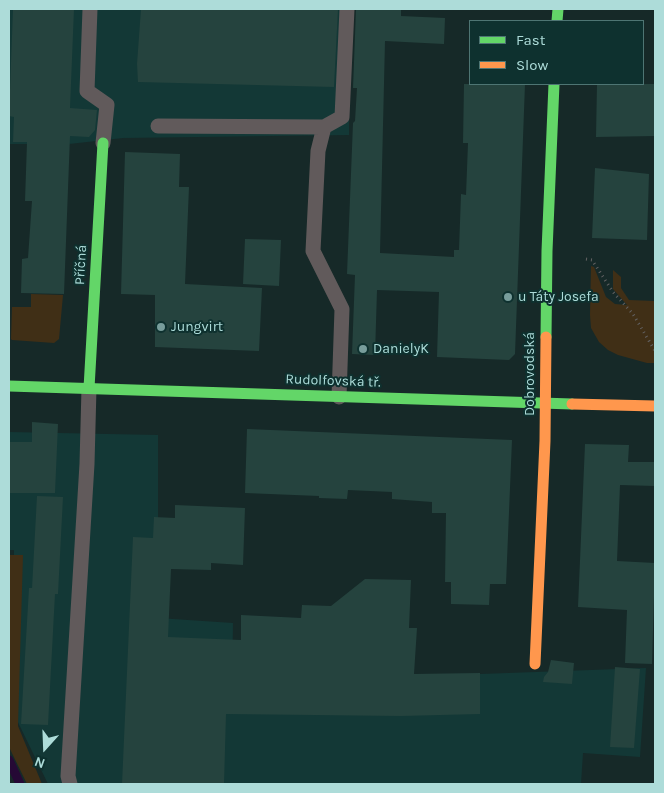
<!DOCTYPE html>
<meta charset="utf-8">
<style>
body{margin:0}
#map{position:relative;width:664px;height:793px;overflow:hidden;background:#162928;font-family:Karla,sans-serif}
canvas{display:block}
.frame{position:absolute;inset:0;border:10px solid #addcd9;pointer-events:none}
.legend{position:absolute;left:469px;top:20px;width:175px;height:65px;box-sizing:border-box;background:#0e312f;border:1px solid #4e7573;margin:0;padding:6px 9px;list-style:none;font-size:15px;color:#addcd9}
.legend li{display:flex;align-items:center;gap:10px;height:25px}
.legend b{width:25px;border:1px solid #4e7573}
.north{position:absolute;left:20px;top:723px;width:50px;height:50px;-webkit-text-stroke:4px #0e312f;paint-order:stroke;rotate:200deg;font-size:14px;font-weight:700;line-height:20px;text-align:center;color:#addcd9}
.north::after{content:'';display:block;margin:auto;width:18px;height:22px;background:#addcd9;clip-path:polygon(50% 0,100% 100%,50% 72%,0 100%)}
</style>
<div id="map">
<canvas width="664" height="793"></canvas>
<div class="frame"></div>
<ul class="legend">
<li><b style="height:6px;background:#63d668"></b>Fast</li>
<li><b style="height:6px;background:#ff974d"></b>Slow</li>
</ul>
<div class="north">N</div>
</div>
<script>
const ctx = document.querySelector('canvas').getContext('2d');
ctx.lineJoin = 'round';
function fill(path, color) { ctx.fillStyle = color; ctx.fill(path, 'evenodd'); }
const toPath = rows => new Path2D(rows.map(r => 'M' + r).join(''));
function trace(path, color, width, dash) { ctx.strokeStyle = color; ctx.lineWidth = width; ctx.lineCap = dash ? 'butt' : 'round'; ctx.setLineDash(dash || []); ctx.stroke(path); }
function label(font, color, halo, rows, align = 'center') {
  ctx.font = font + ' Karla,sans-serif'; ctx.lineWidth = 4; ctx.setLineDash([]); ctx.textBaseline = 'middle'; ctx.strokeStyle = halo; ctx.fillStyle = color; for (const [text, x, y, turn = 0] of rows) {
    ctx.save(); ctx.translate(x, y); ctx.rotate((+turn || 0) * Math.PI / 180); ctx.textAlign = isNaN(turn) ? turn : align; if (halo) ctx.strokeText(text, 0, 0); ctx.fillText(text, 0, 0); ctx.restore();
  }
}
const built = toPath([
 [9,9,349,9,349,135,123,138,69,144,9,144],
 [9,432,158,435,158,618,233,623,232,683,646,668,640,757,583,753,581,784,48,784,13,712,14,550,9,550]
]);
const green = toPath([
 [591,266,594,267,606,297,615,304,627,305,613,289,613,270,621,277,621,288,629,300,655,301,655,363,647,363,618,355,608,350,599,342,591,328,590,315],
 [31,294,63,295,59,339,54,343,12,340,11,339,12,307,31,307],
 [9,555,23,555,18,726,42,784,27,784,9,747]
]);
const stream = toPath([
 [9,760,20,784]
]);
const building = toPath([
 [13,9,74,9,70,108,97,110,95,130,89,137,70,136,64,294,21,293,22,259,28,258,32,201,25,201,27,142,13,142,14,117,9,116],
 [141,9,338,9,334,87,138,82,137,64],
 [356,9,401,9,401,16,445,18,444,44,385,41,380,253,454,257,454,250,459,250,461,194,466,195,468,143,463,143,464,84,525,84,515,354,509,360,437,357,439,292,377,290,375,355,352,354,355,275,347,274,353,123,355,121,357,88,353,88],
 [597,84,655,84,655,136,596,137],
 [125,152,180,154,179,187,189,187,185,284,262,288,259,351,155,347,155,295,121,294],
 [595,168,649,174,647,240,592,238],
 [245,239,281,240,279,286,243,284],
 [32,422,58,424,55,493,9,493,9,442,32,442],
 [247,429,512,440,506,584,490,584,489,605,451,604,451,582,445,582,446,513,432,513,432,502,392,499,392,492,348,490,347,499,319,498,319,496,245,493],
 [585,444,629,445,628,462,655,462,655,486,620,485,617,561,655,563,652,664,625,663,627,610,578,607],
 [37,496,63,497,58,594,55,594,48,725,21,724,29,588,32,588],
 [175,505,245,508,243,565,211,563,211,570,171,569,168,637,241,640,241,615,301,618,302,605,331,606,365,579,411,580,409,628,417,628,414,674,480,673,480,714,401,716,226,714,224,784,122,784,133,537,153,538,154,517,175,518],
 [551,660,574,663,572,684,543,682,544,677,548,672],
 [615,667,640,669,634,748,610,747]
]);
const path = toPath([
 [586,259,592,260,613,292,633,314,655,351]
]);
const lane = toPath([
 [90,9,87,91,107,105,103,143],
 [158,126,324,127,318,151,313,251,342,309,339,397],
 [324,127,342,117,347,9],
 [70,784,68,776,87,464,89,388]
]);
const fast = toPath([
 [557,21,558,9],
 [546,337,547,251,554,84],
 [9,386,572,404],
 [89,388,103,143]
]);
const slow = toPath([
 [572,404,655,406],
 [535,664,545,441,546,337]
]);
const markers = [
 [508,297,5,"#789d9b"],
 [161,327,5,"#789d9b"],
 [363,349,5,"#789d9b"]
];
const streetNames = [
 ["Příčná",81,265,-87],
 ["Dobrovodská",530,374,-90],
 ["Rudolfovská tř.",333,381,2]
];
const poiNames = [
 ["u Táty Josefa",518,297],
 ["Jungvirt",171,327],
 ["DanielyK",373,349]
];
fill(built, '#133836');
fill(green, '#402f16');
trace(stream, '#250935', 9);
fill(building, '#25433e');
trace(path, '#636263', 3, [1, 4]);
trace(lane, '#615a5b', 15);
trace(fast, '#63d668', 11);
trace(slow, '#ff974d', 11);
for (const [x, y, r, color] of markers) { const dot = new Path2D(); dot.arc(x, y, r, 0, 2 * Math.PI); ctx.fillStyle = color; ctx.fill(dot); trace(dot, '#0e312f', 2); }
label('14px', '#addcd9', '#0e312f', streetNames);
label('14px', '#addcd9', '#0e312f', poiNames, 'left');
</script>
